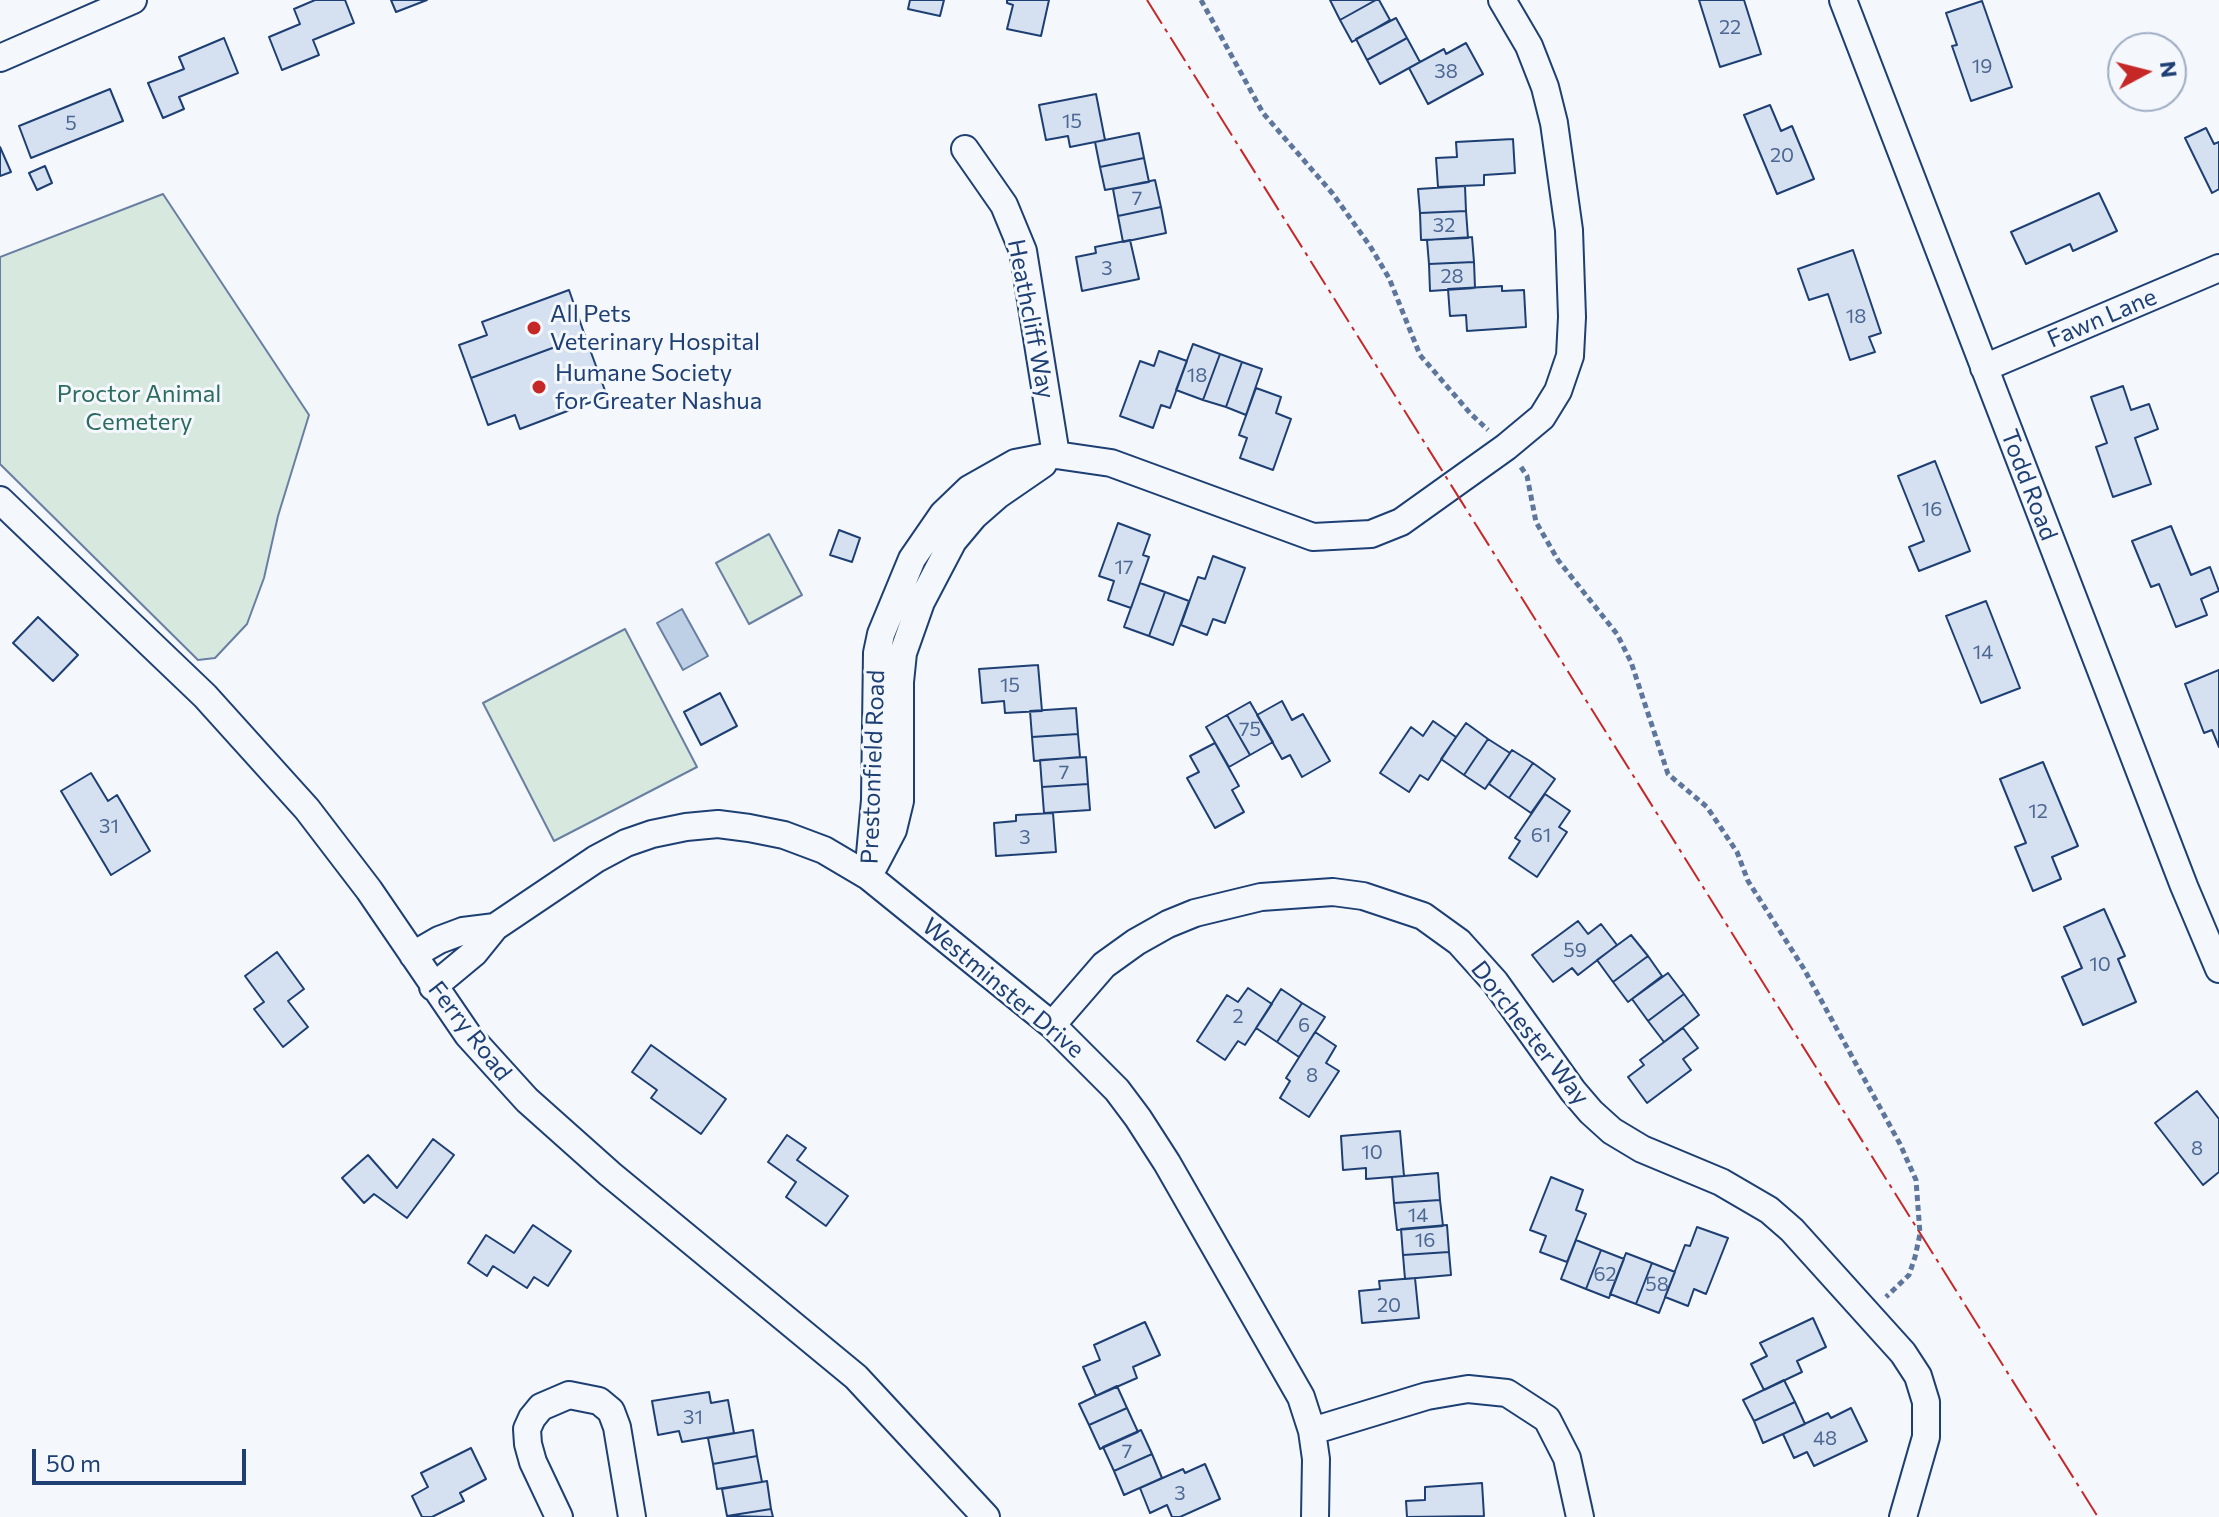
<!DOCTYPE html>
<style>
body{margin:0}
#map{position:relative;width:2219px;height:1517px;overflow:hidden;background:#f4f7fb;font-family:Commissioner,sans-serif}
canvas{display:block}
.north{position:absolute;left:2107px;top:32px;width:80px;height:80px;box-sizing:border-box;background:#f4f7fb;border:2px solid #9eadc5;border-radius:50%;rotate:83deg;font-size:22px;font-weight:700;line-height:32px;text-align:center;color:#1d3f73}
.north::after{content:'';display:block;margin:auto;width:28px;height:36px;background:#c62828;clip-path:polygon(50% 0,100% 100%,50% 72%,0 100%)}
.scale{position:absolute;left:32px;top:1449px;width:214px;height:36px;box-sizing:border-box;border:4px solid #1d3f73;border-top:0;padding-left:10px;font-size:24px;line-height:28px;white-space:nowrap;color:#1d3f73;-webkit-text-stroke:6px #f4f7fb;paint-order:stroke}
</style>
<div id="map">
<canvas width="2219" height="1517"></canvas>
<div class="north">N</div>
<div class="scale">50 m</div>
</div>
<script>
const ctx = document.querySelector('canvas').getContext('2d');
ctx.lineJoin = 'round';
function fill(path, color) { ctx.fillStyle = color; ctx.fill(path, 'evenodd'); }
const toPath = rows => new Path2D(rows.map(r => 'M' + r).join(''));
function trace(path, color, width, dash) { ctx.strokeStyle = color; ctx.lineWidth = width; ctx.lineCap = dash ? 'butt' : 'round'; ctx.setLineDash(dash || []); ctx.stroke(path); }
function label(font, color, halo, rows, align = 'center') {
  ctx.font = font + ' Commissioner,sans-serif'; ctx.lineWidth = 6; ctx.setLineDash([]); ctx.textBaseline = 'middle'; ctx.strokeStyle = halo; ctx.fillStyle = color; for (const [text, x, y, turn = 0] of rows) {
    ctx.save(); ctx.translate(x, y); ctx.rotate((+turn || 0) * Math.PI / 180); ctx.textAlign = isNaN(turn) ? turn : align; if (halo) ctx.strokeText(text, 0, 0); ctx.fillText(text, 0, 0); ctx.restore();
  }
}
const green = toPath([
 [163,194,309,415,278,516,264,578,247,624,215,658,198,660,0,464,0,257,163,194],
 [769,534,802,595,749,624,716,563,769,534],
 [625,629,697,767,554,841,483,703,625,629]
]);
const water = toPath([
 [682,609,708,656,683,670,657,623,682,609]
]);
const building = toPath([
 [315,0,345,0,354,23,313,40,319,55,282,70,269,37,300,24,294,9,315,0],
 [391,0,427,0,396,12,391,0],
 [910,0,944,0,940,16,908,9,910,0],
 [1007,0,1049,0,1041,36,1007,29,1013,5,1007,3,1007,0],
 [1330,0,1376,0,1340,20,1330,0],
 [1376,0,1379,0,1390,20,1352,42,1340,20,1376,0],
 [1699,0,1744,0,1761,54,1720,67,1699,0],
 [1982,1,2012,87,1971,101,1952,46,1957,45,1946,13,1982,1],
 [1396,18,1407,38,1367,60,1356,39,1396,18],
 [224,38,238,73,179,97,184,109,163,118,148,83,184,69,179,57,224,38],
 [1407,38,1420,62,1380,84,1367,60,1407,38],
 [1466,43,1483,74,1428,104,1409,68,1444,49,1446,54,1466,43],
 [110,89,123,121,31,158,19,126,110,89],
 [1096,94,1105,140,1070,147,1068,136,1046,140,1039,105,1096,94],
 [1770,105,1781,131,1792,126,1814,179,1777,194,1744,115,1770,105],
 [2206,128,2214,144,2219,142,2219,189,2212,193,2185,138,2206,128],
 [1139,133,1144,158,1100,167,1095,142,1139,133],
 [1513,139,1515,173,1484,175,1484,185,1438,187,1436,158,1457,157,1456,142,1513,139],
 [0,147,11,172,0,176,0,147],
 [1144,158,1149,182,1105,190,1100,167,1144,158],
 [45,166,52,183,37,190,29,173,45,166],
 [1155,180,1161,207,1118,216,1113,189,1155,180],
 [1465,186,1466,211,1420,213,1418,189,1465,186],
 [2099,193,2117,231,2073,251,2070,244,2026,264,2011,232,2099,193],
 [1161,207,1166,233,1123,242,1118,216,1161,207],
 [1466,211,1468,238,1421,240,1420,213,1466,211],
 [1472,237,1474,262,1429,264,1427,240,1472,237],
 [1130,240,1139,279,1082,291,1076,257,1096,253,1095,247,1130,240],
 [1853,250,1881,333,1869,337,1875,352,1850,360,1828,294,1809,300,1798,269,1853,250],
 [1474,262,1475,288,1430,291,1429,264,1474,262],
 [1502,286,1502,291,1524,290,1526,327,1467,331,1466,315,1450,316,1448,289,1502,286],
 [569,290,585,336,471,378,459,345,487,335,482,322,569,290],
 [585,336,607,396,520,429,515,415,488,425,471,378,585,336],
 [1193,344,1220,354,1203,400,1176,390,1193,344],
 [1159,351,1187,361,1170,408,1161,405,1153,428,1120,416,1140,361,1154,366,1159,351],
 [1220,354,1242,362,1226,407,1203,400,1220,354],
 [1242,362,1262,369,1246,415,1226,407,1242,362],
 [2123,386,2131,410,2149,404,2158,429,2135,438,2151,484,2113,497,2096,447,2107,443,2091,397,2123,386],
 [1256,388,1281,397,1276,413,1291,419,1273,470,1240,458,1247,438,1239,435,1256,388],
 [1935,461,1970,551,1919,571,1909,547,1924,541,1898,476,1935,461],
 [1118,523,1150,535,1143,555,1149,557,1131,608,1108,600,1114,581,1099,576,1118,523],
 [2171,526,2191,575,2210,567,2219,591,2201,599,2207,615,2176,627,2159,584,2151,587,2132,541,2171,526],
 [839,530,860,538,852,562,830,555,839,530],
 [1213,556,1245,568,1225,623,1213,619,1207,635,1181,625,1198,577,1205,579,1213,556],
 [1140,583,1165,592,1149,636,1124,627,1140,583],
 [1165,592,1189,601,1173,645,1149,636,1165,592],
 [1986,601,2020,688,1981,703,1946,616,1986,601],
 [38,617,78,655,53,681,13,643,38,617],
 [1038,665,1042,711,1005,713,1004,701,982,703,979,669,1038,665],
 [2219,670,2219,747,2212,730,2204,733,2185,684,2219,670],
 [720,693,737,726,701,745,684,712,720,693],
 [1282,701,1292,720,1303,714,1330,761,1302,777,1290,755,1282,759,1257,715,1282,701],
 [1250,702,1273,742,1250,755,1227,715,1250,702],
 [1076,708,1078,734,1032,737,1030,711,1076,708],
 [1227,715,1250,755,1229,767,1206,727,1227,715],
 [1433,721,1456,737,1428,780,1420,775,1409,792,1380,773,1411,727,1423,736,1433,721],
 [1466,723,1488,739,1464,775,1441,759,1466,723],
 [1078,734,1080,757,1034,761,1032,737,1078,734],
 [1488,739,1510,753,1485,789,1464,775,1488,739],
 [1215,743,1239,786,1232,790,1244,812,1215,828,1187,778,1199,772,1190,756,1215,743],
 [1512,750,1533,763,1509,798,1489,784,1512,750],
 [1086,757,1088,784,1042,787,1040,760,1086,757],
 [2043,762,2078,846,2052,857,2061,879,2033,891,2015,847,2026,843,2000,779,2043,762],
 [1533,763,1555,779,1531,813,1509,798,1533,763],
 [91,773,108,801,117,795,150,851,111,875,61,791,91,773],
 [1088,784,1090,810,1044,813,1042,787,1088,784],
 [1545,794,1570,811,1559,827,1567,832,1537,877,1509,858,1520,841,1515,838,1545,794],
 [1053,813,1056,852,996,856,994,823,1016,821,1016,815,1053,813],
 [2104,909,2125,956,2118,959,2136,1002,2083,1025,2062,977,2082,968,2064,927,2104,909],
 [1578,921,1588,934,1601,924,1617,945,1578,975,1572,968,1553,982,1532,955,1578,921],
 [1631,935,1648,956,1613,982,1597,960,1631,935],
 [277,952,304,989,288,1001,308,1027,283,1047,254,1009,264,1002,245,976,277,952],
 [1648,956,1662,976,1628,1002,1613,982,1648,956],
 [1668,973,1684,994,1648,1021,1632,999,1668,973],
 [1248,988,1272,1004,1245,1045,1238,1041,1225,1060,1197,1041,1227,995,1238,1002,1248,988],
 [1281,989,1302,1003,1277,1042,1256,1028,1281,989],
 [1684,994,1699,1015,1664,1042,1648,1021,1684,994],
 [1302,1003,1325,1017,1299,1057,1277,1042,1302,1003],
 [1683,1028,1698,1048,1683,1059,1691,1070,1647,1103,1628,1077,1644,1065,1640,1060,1683,1028],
 [1315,1032,1336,1046,1326,1063,1339,1071,1309,1117,1280,1098,1290,1081,1286,1078,1315,1032],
 [651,1045,726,1099,701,1134,651,1098,657,1090,632,1072,651,1045],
 [2197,1091,2219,1119,2219,1172,2203,1185,2155,1123,2197,1091],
 [1400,1131,1404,1176,1366,1179,1366,1168,1343,1170,1341,1136,1400,1131],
 [787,1135,806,1148,797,1160,848,1196,826,1226,786,1197,796,1182,768,1162,787,1135],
 [433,1139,454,1155,407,1218,374,1194,364,1203,342,1178,368,1155,397,1188,433,1139],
 [1438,1173,1440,1200,1394,1203,1392,1177,1438,1173],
 [1551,1177,1583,1190,1576,1210,1586,1214,1567,1262,1540,1252,1546,1236,1530,1230,1551,1177],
 [1440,1200,1443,1226,1397,1230,1394,1203,1440,1200],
 [533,1225,571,1251,548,1286,534,1277,527,1288,493,1266,487,1276,468,1263,486,1235,514,1253,533,1225],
 [1447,1225,1449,1252,1403,1255,1401,1229,1447,1225],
 [1697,1227,1728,1238,1706,1294,1694,1289,1688,1306,1665,1297,1685,1245,1690,1246,1697,1227],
 [1576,1240,1601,1250,1586,1289,1561,1279,1576,1240],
 [1601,1250,1624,1259,1609,1298,1586,1289,1601,1250],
 [1449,1252,1451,1275,1405,1279,1403,1255,1449,1252],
 [1626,1253,1652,1263,1636,1304,1610,1294,1626,1253],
 [1652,1263,1675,1272,1659,1313,1636,1304,1652,1263],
 [1415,1278,1419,1318,1362,1323,1359,1291,1380,1289,1379,1281,1415,1278],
 [1813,1318,1826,1347,1797,1361,1802,1372,1764,1390,1751,1364,1767,1356,1760,1343,1813,1318],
 [1145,1322,1160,1355,1133,1367,1137,1378,1096,1396,1083,1367,1100,1360,1094,1345,1145,1322],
 [1784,1380,1795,1402,1754,1421,1743,1400,1784,1380],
 [1117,1386,1127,1408,1089,1425,1079,1404,1117,1386],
 [709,1392,711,1403,728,1400,734,1433,682,1442,679,1431,658,1435,652,1401,709,1392],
 [1795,1402,1805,1424,1763,1443,1754,1421,1795,1402],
 [1127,1408,1138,1432,1100,1449,1089,1425,1127,1408],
 [1851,1408,1867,1441,1814,1466,1807,1452,1794,1458,1783,1434,1828,1413,1831,1418,1851,1408],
 [753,1430,757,1456,713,1464,708,1438,753,1430],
 [1141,1430,1152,1454,1114,1471,1103,1447,1141,1430],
 [471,1448,486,1479,460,1493,464,1501,432,1517,422,1517,412,1496,428,1487,421,1473,471,1448],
 [1152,1454,1162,1478,1124,1495,1114,1471,1152,1454],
 [757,1456,762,1482,717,1489,713,1464,757,1456],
 [1205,1464,1220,1499,1180,1517,1172,1517,1167,1505,1150,1513,1140,1488,1183,1469,1185,1473,1205,1464],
 [767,1481,771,1509,727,1516,722,1489,767,1481],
 [1482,1483,1484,1516,1407,1517,1406,1501,1425,1500,1425,1487,1482,1483],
 [771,1509,773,1517,727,1516,771,1509]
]);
const path = toPath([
 [1201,0,1263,113,1333,194,1370,246,1389,278,1420,355,1470,413,1488,430],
 [1521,467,1527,476,1536,522,1558,560,1617,634,1631,662,1668,774,1707,807,1737,852,1748,881,1804,969,1900,1144,1916,1180,1920,1234,1915,1257,1909,1275,1886,1297]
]);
const minor = toPath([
 [1843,0,2184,886,2219,969],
 [0,58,133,0],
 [965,149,1004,205,1023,251,1056,455],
 [1984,368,2219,268],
 [0,500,205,696,307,809,369,890,468,1035,527,1100,610,1174,856,1377,986,1517],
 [874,866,893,830,900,801,900,682,903,653,921,602,953,541,974,516,998,495,1043,464],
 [868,876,875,800,877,653,881,634,912,559,943,514,969,489,1015,463,1056,455,1111,463,1313,537,1371,534,1401,522,1506,447,1542,417,1558,391,1570,356,1572,317,1569,230,1554,123,1545,87,1529,46,1502,0],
 [413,955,439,940,463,931,495,927],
 [433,987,474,953,495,927,596,859,626,843,652,834,686,827,718,824,749,828,784,835,824,850,868,876,1052,1025,1117,1090,1138,1118,1167,1163,1301,1397,1312,1431,1316,1459,1315,1517],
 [1052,1025,1104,965,1136,942,1168,924,1195,913,1261,897,1333,892,1363,896,1423,916,1459,942,1495,982,1573,1091,1591,1112,1612,1131,1642,1149,1721,1182,1769,1210,1792,1230,1903,1353,1918,1376,1926,1402,1926,1437,1903,1517],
 [1312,1431,1427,1396,1468,1389,1507,1393,1547,1419,1567,1458,1580,1517],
 [559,1517,533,1462,528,1444,527,1429,532,1418,541,1407,569,1395,599,1401,611,1411,617,1427,632,1517]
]);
const power = toPath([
 [1147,0,2098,1517]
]);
const markers = [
 [534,328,8,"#c62828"],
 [539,387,8,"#c62828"]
];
const numberNames = [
 ["22",1730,27],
 ["19",1982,66],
 ["38",1446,71],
 ["15",1072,121],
 ["5",71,123],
 ["20",1782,155],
 ["7",1137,198],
 ["32",1444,225],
 ["3",1107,268],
 ["28",1452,276],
 ["18",1856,316],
 ["18",1197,375],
 ["16",1932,509],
 ["17",1124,567],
 ["14",1983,652],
 ["15",1010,685],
 ["75",1250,729],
 ["7",1064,772],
 ["12",2038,811],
 ["31",109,826],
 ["61",1541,835],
 ["3",1025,837],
 ["59",1575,950],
 ["10",2100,964],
 ["2",1238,1016],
 ["6",1304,1025],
 ["8",1312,1075],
 ["8",2197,1148],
 ["10",1372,1152],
 ["14",1418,1215],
 ["16",1425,1240],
 ["62",1605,1274],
 ["58",1657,1284],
 ["20",1389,1305],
 ["31",693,1417],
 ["48",1825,1438],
 ["7",1127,1451],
 ["3",1180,1493]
];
const poiNames = [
 ["All Pets",550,314],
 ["Veterinary Hospital",550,342],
 ["Humane Society",555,373],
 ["for Greater Nashua",555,401]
];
const streetNames = [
 ["Fawn Lane",2102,318,-23],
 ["Heathcliff Way",1031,319,79],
 ["Todd Road",2029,485,69],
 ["Prestonfield Road",873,767,-88],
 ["Westminster Drive",1003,988,40],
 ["Ferry Road",470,1031,52],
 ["Dorchester Way",1530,1033,52]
];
const parkNames = [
 ["Proctor Animal",139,394],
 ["Cemetery",139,422]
];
fill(green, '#d7e8df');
trace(green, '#687fa3', 2);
fill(water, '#bed0e5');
trace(water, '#687fa3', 2);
fill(building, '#d5e0f0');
trace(building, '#1d3f73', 2);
trace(minor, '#1d3f73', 30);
trace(path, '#5e769c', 5, [6, 4]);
trace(minor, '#f4f7fb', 26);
trace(power, '#c62828', 2, [28, 6, 4, 6]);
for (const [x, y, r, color] of markers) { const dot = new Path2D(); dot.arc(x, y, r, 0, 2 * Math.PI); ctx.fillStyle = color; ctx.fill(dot); trace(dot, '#f4f7fb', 3); }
label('20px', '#4b6792', null, numberNames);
label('24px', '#1d3f73', '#f4f7fb', poiNames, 'left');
label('24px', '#1d3f73', '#f4f7fb', streetNames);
label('24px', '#2c6c60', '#f4f7fb', parkNames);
</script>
